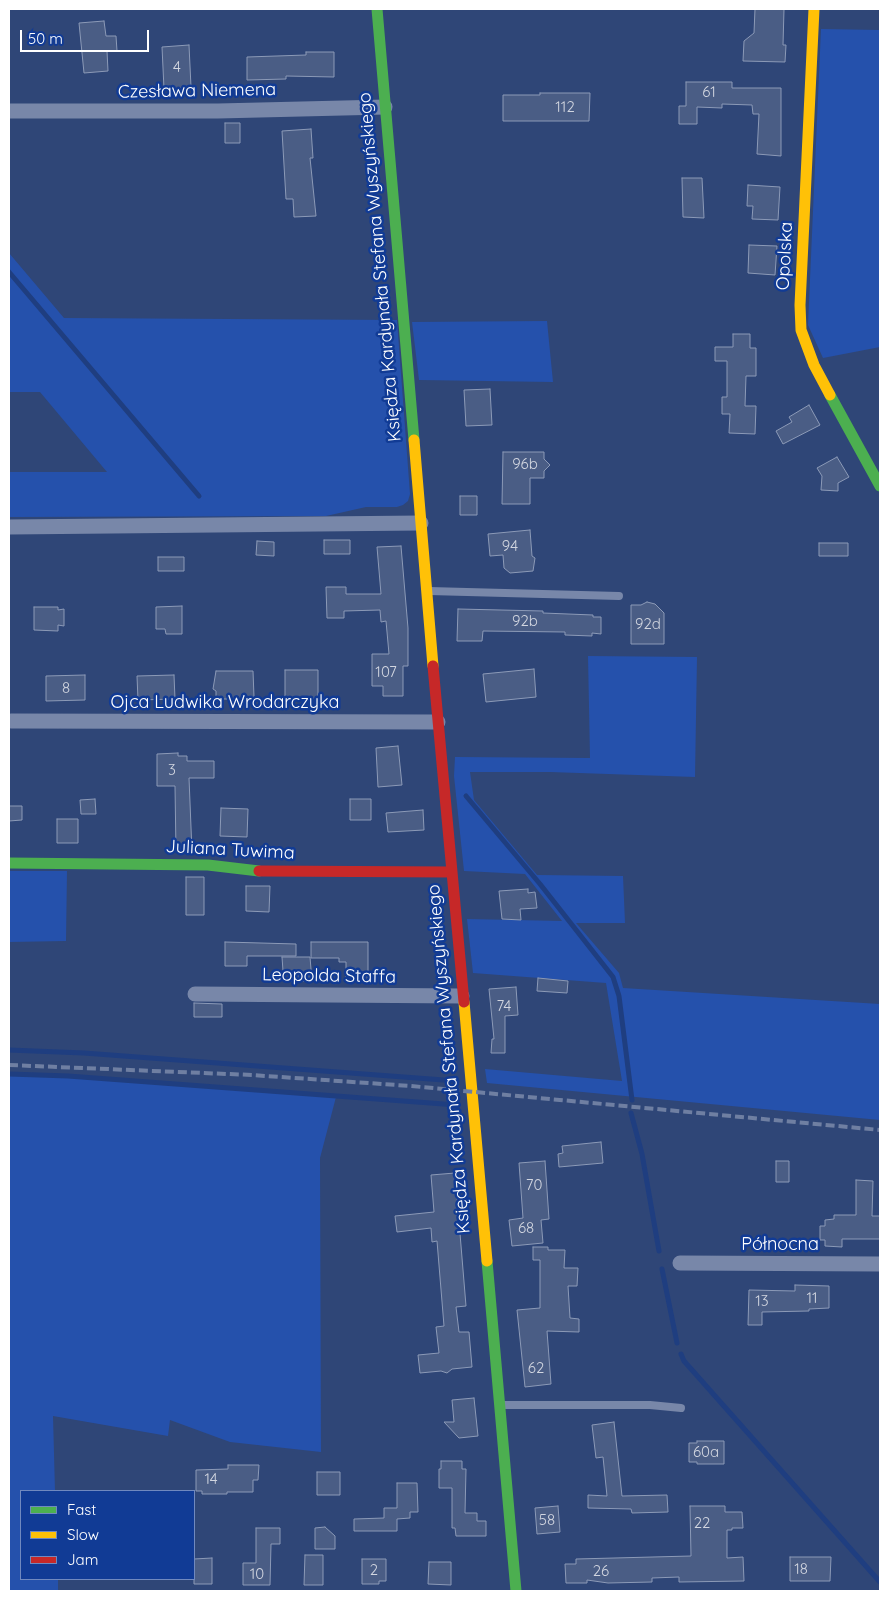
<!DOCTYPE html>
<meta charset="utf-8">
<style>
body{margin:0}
#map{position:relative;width:889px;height:1600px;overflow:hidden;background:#2f4677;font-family:Quicksand,sans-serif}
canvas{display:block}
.frame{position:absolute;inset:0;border:10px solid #fff;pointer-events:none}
.legend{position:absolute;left:20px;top:1490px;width:175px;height:90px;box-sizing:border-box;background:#113b95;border:1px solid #7089bf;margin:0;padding:6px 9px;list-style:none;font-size:15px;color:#fff}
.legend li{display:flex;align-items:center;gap:10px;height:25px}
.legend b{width:25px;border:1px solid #7089bf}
.scale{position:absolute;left:20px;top:30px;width:129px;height:22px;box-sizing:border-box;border:2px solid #fff;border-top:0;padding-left:6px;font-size:15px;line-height:18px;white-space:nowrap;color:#fff;-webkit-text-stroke:4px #113b95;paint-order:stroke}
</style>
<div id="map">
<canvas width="889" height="1600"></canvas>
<div class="frame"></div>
<ul class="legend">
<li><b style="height:6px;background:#4caf50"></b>Fast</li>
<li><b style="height:6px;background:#ffc107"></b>Slow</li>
<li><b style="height:6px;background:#c62828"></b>Jam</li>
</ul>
<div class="scale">50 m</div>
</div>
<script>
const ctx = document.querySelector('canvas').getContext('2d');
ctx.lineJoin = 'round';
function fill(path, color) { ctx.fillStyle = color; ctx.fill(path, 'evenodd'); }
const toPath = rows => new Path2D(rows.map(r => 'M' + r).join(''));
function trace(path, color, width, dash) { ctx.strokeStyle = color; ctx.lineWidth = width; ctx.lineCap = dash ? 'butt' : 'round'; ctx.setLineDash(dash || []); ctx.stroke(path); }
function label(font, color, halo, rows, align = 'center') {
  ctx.font = font + ' Quicksand,sans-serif'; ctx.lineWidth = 5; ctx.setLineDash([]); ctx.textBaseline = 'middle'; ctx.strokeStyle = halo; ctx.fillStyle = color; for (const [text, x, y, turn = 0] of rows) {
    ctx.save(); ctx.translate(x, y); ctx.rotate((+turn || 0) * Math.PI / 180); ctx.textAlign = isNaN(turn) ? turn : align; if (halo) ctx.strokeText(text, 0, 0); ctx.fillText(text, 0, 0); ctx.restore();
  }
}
const green = toPath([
 [821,29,880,30,880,347,823,358,808,325],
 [9,253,64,318,397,320,410,494,408,501,403,505,397,507,366,507,326,516,9,517,9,472,107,472,40,392,9,392],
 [547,321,553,382,419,380,412,322],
 [588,656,697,657,695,777,550,772,470,772,474,800,537,875,623,876,625,923,576,923,619,973,623,988,880,1004,880,1120,487,1083,485,1069,622,1081,606,983,473,973,467,919,562,921,525,874,464,871,454,776,455,757,590,758],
 [9,871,67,871,66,941,9,942],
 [9,1074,68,1076,336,1097,320,1158,321,1452,230,1442,170,1420,168,1436,53,1416,55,1491,21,1491,21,1579,58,1579,58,1591,9,1591]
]);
const stream = toPath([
 [9,272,199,496],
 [466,796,540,884,613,977,619,996,632,1100],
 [9,1050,84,1053,457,1081],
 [9,1074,68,1076,457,1105],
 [631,1113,642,1154,659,1251],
 [662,1269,677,1343],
 [681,1354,684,1361,880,1582]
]);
const building = toPath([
 [755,9,784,9,783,45,786,45,785,62,743,61,744,41,754,33,755,9],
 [104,21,106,36,116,36,117,51,107,51,108,71,84,73,79,23,104,21],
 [189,45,191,87,164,89,162,47,189,45],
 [306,52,334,52,334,77,286,76,286,79,247,80,247,57,306,55,306,52],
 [686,82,732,82,732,88,781,88,781,156,757,154,759,114,753,114,752,105,722,104,722,108,697,107,697,124,679,124,679,106,686,106,686,82],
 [540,93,590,93,589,121,503,121,503,95,540,95,540,93],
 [225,123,240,123,240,143,225,143,225,123],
 [311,129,313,158,310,158,316,216,294,217,293,199,286,199,282,131,311,129],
 [682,178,702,178,704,218,683,217,682,178],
 [748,185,780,187,778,220,752,219,753,206,747,206,748,185],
 [749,245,777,246,775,275,748,273,749,245],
 [733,334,750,334,750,348,756,348,756,376,746,376,745,406,756,406,755,434,729,433,730,414,722,414,722,397,727,397,727,361,715,361,715,347,733,347,733,334],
 [490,389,492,425,466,426,464,390,490,389],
 [809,405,820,425,783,444,776,431,792,422,789,417,809,405],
 [503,452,544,452,544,459,550,465,544,471,544,478,530,478,530,504,502,504,503,452],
 [837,457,849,477,838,483,838,491,821,490,822,476,817,468,837,457],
 [460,496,477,496,477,515,460,515,460,496],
 [530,530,532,556,535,558,533,571,510,573,504,568,503,555,490,556,488,534,530,530],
 [324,540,350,540,350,554,324,554,324,540],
 [257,541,274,542,274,556,256,555,257,541],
 [819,543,848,543,848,556,819,556,819,543],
 [401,546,408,628,408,666,403,666,403,696,383,696,383,686,372,686,372,654,389,654,386,621,381,622,380,610,344,611,344,618,327,618,326,587,346,587,346,594,381,594,377,547,401,546],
 [158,557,184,557,184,571,158,571,158,557],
 [647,602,655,604,664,613,664,644,631,644,631,605,641,605,647,602],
 [182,606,182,634,166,634,165,629,156,629,156,607,182,606],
 [34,607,58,607,58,610,64,609,64,626,58,625,58,631,34,630,34,607],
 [458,609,543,611,543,613,593,615,593,617,601,617,601,634,592,633,592,636,565,635,565,632,483,631,482,641,457,641,458,609],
 [534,669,536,697,486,702,483,674,534,669],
 [285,670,318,670,318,698,285,699,285,670],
 [216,671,253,671,254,697,243,697,243,699,216,699,216,691,213,689,216,671],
 [85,675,85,700,46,701,46,676,85,675],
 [174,675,175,699,138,700,137,676,174,675],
 [398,746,402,785,378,787,376,748,398,746],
 [178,753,178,756,187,756,187,761,214,761,214,778,189,778,192,852,176,852,175,786,157,786,157,754,178,753],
 [95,799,96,814,81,814,80,800,95,799],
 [350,799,371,799,371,820,350,820,350,799],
 [9,806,22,806,22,820,9,821,9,806],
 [221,808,248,809,247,837,220,836,221,808],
 [423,810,424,830,388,832,386,813,423,810],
 [57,819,78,819,78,843,57,843,57,819],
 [186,877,204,877,204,915,186,915,186,877],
 [246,886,270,886,269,912,246,911,246,886],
 [528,889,528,893,535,892,537,908,520,909,521,920,502,919,499,891,528,889],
 [225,942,296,944,296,956,247,956,247,966,225,966,225,942],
 [311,942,368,942,368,980,346,980,346,962,339,962,339,958,311,958,311,942],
 [282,957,310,957,312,981,289,981,289,971,283,971,282,957],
 [538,978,568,981,567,993,537,991,538,978],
 [516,987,518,1015,505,1016,505,1053,491,1053,492,1039,494,1039,489,989,516,987],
 [194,1003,222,1004,222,1017,194,1017,194,1003],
 [601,1142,603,1163,559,1167,558,1154,563,1153,562,1146,601,1142],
 [545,1161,549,1219,541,1220,543,1243,512,1246,509,1220,523,1218,519,1163,545,1161],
 [776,1161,789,1161,789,1182,776,1182,776,1161],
 [455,1173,466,1306,456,1307,459,1332,469,1332,472,1367,452,1369,447,1373,441,1371,420,1373,418,1355,439,1353,436,1327,444,1326,437,1241,432,1242,431,1228,397,1232,395,1216,434,1212,431,1175,455,1173],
 [856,1180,873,1181,872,1216,880,1216,880,1239,842,1239,842,1247,825,1246,825,1240,820,1240,820,1226,825,1226,825,1220,834,1219,834,1215,856,1215,856,1180],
 [533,1247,548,1247,548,1250,565,1250,564,1268,578,1268,577,1286,568,1286,570,1318,579,1319,579,1332,547,1331,551,1384,525,1387,517,1310,540,1308,540,1260,533,1260,533,1247],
 [795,1285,829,1286,829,1308,809,1309,809,1311,762,1312,762,1325,748,1325,749,1290,795,1291,795,1285],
 [474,1398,478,1436,459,1438,444,1422,454,1422,452,1400,474,1398],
 [614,1422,622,1496,667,1495,668,1512,632,1513,631,1509,588,1508,588,1495,607,1496,603,1457,596,1458,592,1425,614,1422],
 [697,1441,724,1441,724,1464,697,1464,697,1462,689,1462,689,1443,697,1443,697,1441],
 [441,1461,462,1461,462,1469,466,1469,465,1513,477,1513,477,1521,486,1521,486,1536,456,1536,455,1528,452,1528,452,1488,439,1488,439,1469,441,1469,441,1461],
 [228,1465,259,1465,258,1480,253,1480,253,1492,227,1492,227,1494,202,1494,202,1491,196,1491,196,1470,228,1469,228,1465],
 [317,1472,340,1472,340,1495,317,1495,317,1472],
 [397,1483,417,1483,418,1512,410,1512,410,1518,397,1519,397,1531,354,1531,354,1519,384,1518,384,1508,397,1508,397,1483],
 [558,1506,560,1532,537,1534,535,1508,558,1506],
 [690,1506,725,1506,725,1512,742,1512,743,1528,732,1528,732,1530,727,1530,727,1558,743,1557,744,1581,679,1582,679,1577,652,1578,652,1582,608,1583,587,1580,587,1583,566,1583,565,1564,576,1564,576,1559,691,1556,690,1506],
 [325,1527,335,1536,335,1549,315,1549,315,1528,325,1527],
 [256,1528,280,1528,280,1544,271,1544,270,1585,243,1585,243,1563,256,1563,256,1528],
 [305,1555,323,1555,323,1585,304,1585,305,1555],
 [790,1557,831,1557,830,1581,790,1581,790,1557],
 [212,1558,212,1584,194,1584,194,1559,212,1558],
 [362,1559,386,1559,386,1581,379,1581,379,1584,362,1584,362,1559],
 [429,1562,451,1562,451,1585,428,1584,429,1562]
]);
const lane = toPath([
 [429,591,619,596],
 [502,1405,650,1405,681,1408]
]);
const street = toPath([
 [9,111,218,111,385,107],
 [9,527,421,523],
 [11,721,438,722],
 [195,994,462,996],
 [680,1263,880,1264]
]);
const fast = toPath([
 [377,9,414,440],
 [830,395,880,486],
 [9,863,208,865,259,871],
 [487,1261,516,1591]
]);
const slow = toPath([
 [814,9,800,305,801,330,814,365,830,395],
 [414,440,433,666],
 [464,1002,487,1261]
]);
const jam = toPath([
 [433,666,464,1002],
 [259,871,451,872]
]);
const rail = toPath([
 [9,1065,252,1075,411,1086,880,1130]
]);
const numberNames = [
 ["4",177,67],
 ["61",709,92],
 ["112",565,107],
 ["96b",525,464],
 ["94",510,546],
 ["92b",525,621],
 ["92d",648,624],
 ["107",386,672],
 ["8",66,688],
 ["3",172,770],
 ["74",504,1006],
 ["70",534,1185],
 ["68",526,1228],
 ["11",812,1298],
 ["13",762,1301],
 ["62",536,1368],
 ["60a",706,1452],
 ["14",211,1479],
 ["58",547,1520],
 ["22",702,1523],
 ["18",801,1569],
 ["2",374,1570],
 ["26",601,1571],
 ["10",257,1574]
];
const streetNames = [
 ["Czesława Niemena",197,91,-1],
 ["Opolska",785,256,-87],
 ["Księdza Kardynała Stefana Wyszyńskiego",380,267,-95],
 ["Ojca Ludwika Wrodarczyka",225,703],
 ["Juliana Tuwima",230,850,3],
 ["Leopolda Staffa",329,976,1],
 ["Księdza Kardynała Stefana Wyszyńskiego",449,1059,-95],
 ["Północna",780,1245]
];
fill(green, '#2551ac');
trace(stream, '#1f3e80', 5);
fill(building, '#4a5d85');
trace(building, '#8c9ab7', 1);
trace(lane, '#7887a9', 8);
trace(street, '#7887a9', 15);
trace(fast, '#4caf50', 11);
trace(slow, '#ffc107', 11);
trace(jam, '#c62828', 11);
trace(rail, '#6f7fa2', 4, [9, 4]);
label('15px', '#d2d6e0', null, numberNames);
label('18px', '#fff', '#113b95', streetNames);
</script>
